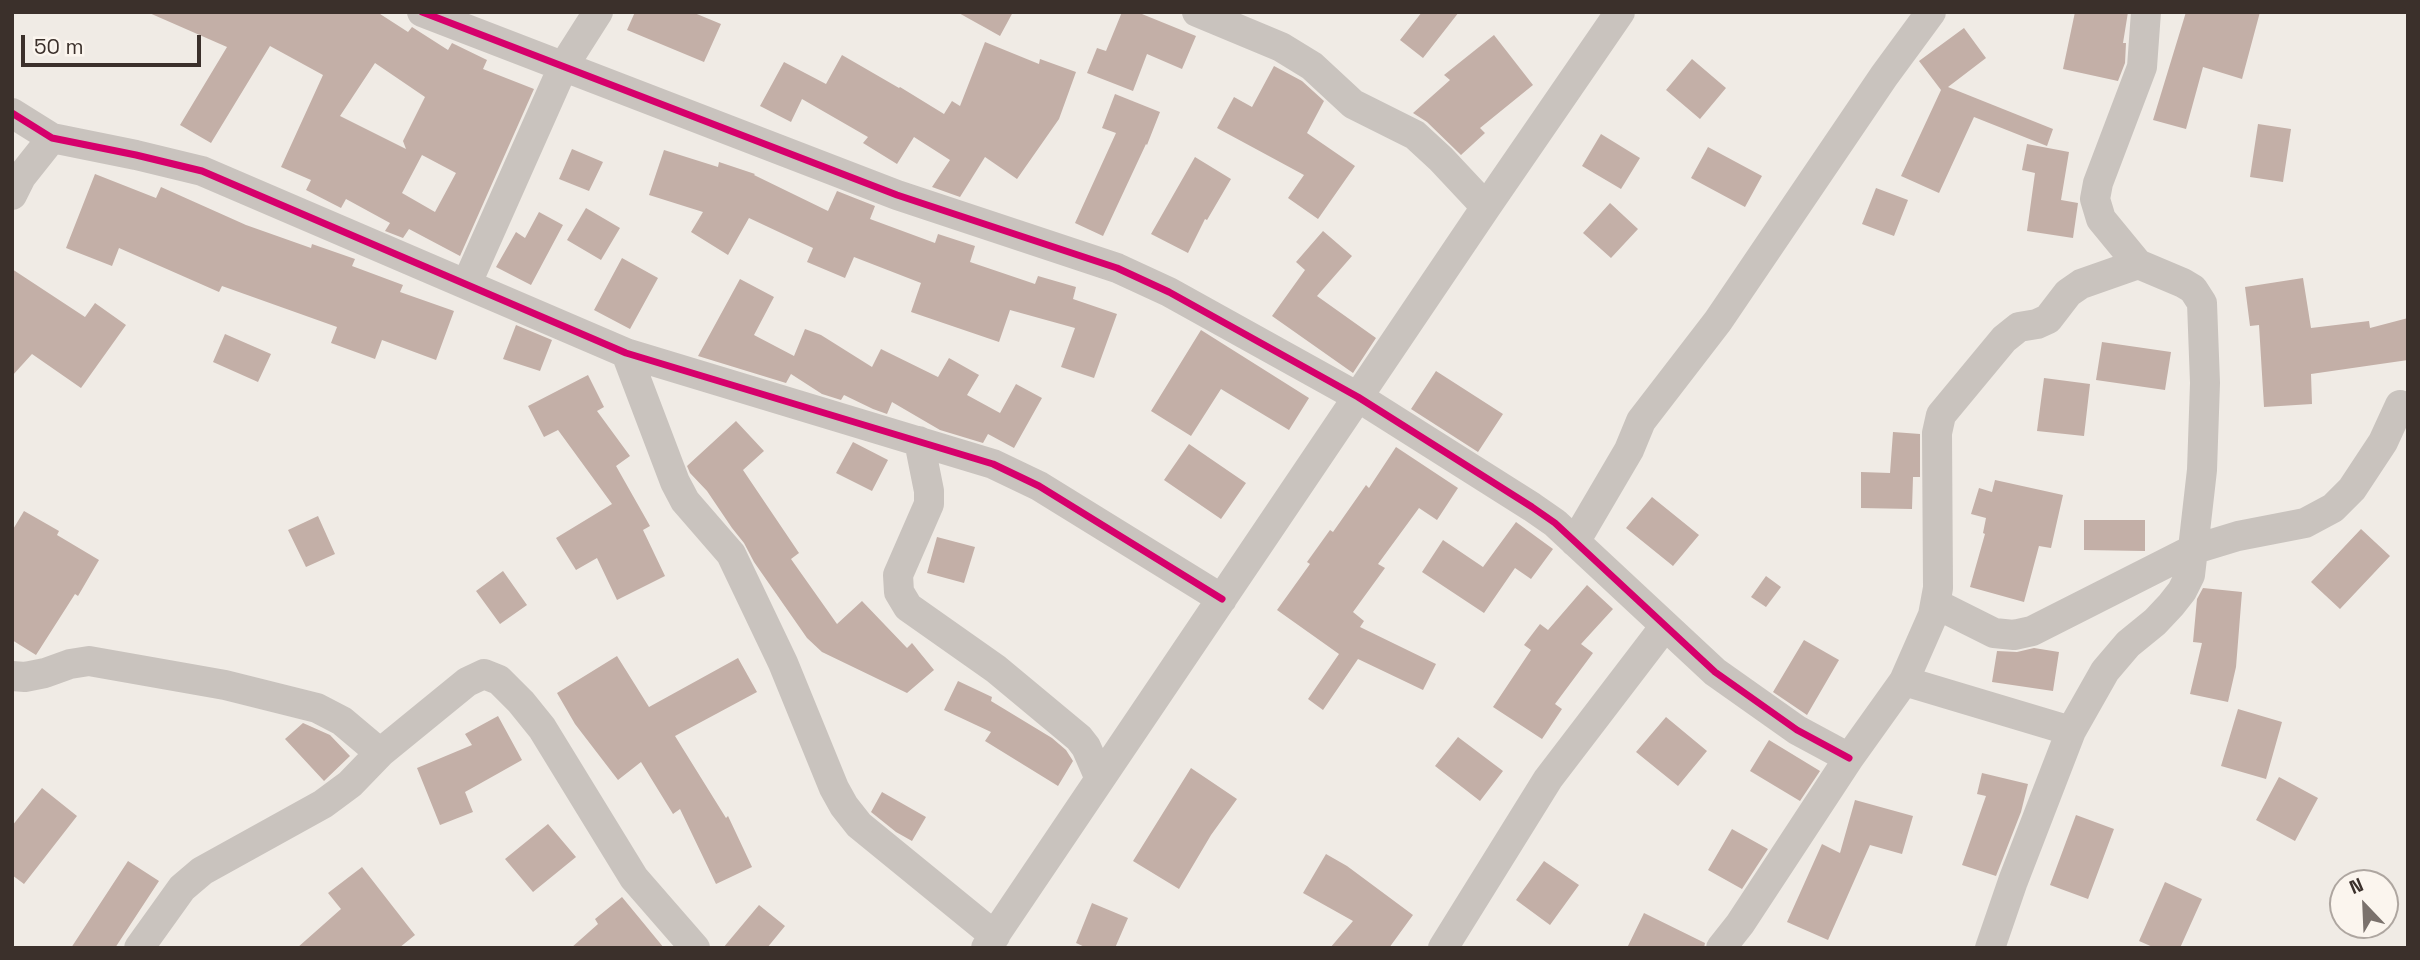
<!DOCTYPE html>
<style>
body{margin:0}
#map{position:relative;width:2420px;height:960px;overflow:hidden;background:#f0ebe5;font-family:"Space Grotesk",sans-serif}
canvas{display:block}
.frame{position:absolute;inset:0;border:14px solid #3b302b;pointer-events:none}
.north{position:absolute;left:2329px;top:869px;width:70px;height:70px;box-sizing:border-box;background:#fbf5ee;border:2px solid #aea6a0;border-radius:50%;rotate:337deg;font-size:19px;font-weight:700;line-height:28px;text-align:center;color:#3b302b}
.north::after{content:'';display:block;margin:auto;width:24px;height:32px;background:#7a716c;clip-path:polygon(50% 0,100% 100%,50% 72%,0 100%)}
.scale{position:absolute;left:21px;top:35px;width:180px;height:32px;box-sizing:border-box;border:4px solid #3b302b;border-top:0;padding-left:9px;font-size:21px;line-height:24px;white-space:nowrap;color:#3b302b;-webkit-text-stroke:5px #fbf5ee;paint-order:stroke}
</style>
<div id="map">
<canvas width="2420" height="960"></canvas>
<div class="frame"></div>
<div class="north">N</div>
<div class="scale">50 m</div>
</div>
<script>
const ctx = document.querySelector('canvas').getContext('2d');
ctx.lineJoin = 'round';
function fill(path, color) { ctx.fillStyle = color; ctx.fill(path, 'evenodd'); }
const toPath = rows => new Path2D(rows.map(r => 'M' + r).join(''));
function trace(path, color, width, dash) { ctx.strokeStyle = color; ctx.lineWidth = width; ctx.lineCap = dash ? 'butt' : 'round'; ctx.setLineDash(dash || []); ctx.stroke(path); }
const building = toPath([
 [147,12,377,12,408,32,412,27,448,50,452,43,487,60,483,69,534,89,460,256,409,229,403,238,385,231,390,223,346,199,341,208,306,190,311,180,281,167,323,75,270,46,211,143,180,125,227,47],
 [375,63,425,97,403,141,406,149,340,116],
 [422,155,456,173,435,212,402,193],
 [635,12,692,12,721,24,704,62,627,30],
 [957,12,1013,12,1000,36],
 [1122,12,1137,12,1196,36,1182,69,1147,54,1133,91,1087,73,1097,48,1106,51],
 [1422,12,1459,12,1423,58,1400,40],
 [2075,12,2128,12,2123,43,2126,43,2125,63,2118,81,2063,69],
 [2186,12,2260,12,2242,79,2203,67,2186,129,2153,120],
 [1964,28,1986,58,1948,87,2053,129,2047,146,1974,117,1939,193,1901,176,1941,90,1919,61],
 [1494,35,1533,85,1480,128,1485,133,1461,155,1427,122,1413,113,1450,80,1444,75],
 [985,42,1039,64,1040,59,1076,72,1059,119,1017,179,985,157,960,197,932,187,950,160,914,137,897,164,863,143,868,137,802,99,791,122,760,106,784,62,826,84,842,55,899,88,900,87,944,114,952,101,960,106],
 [1692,59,1726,88,1700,119,1666,90],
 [1274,66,1302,81,1324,101,1307,133,1355,166,1318,219,1288,198,1304,175,1217,128,1234,97,1252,107],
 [1115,94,1160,112,1147,145,1146,144,1103,236,1075,223,1116,133,1102,128],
 [2258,124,2291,129,2283,182,2250,177],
 [1601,134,1640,158,1621,189,1582,166],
 [2027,144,2069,152,2061,200,2078,203,2073,238,2027,231,2035,173,2022,170],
 [1708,147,1762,176,1745,207,1691,178],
 [572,149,603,162,589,191,559,179],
 [664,150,718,167,719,162,755,174,754,175,828,211,837,191,875,206,870,219,935,243,938,234,975,246,970,262,1035,284,1038,276,1076,287,1073,299,1117,314,1094,378,1061,367,1075,328,1010,310,999,342,911,312,921,283,854,257,845,278,807,262,813,248,749,218,728,255,691,232,703,212,649,195],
 [1195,157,1231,179,1207,220,1205,219,1188,253,1151,234],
 [95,174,156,198,161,187,246,225,311,248,312,244,355,259,352,266,403,285,400,292,454,311,436,360,382,340,375,359,331,343,337,327,222,286,219,292,119,248,112,266,66,248],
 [1876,188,1908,200,1894,236,1862,224],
 [1610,203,1638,229,1611,258,1583,233],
 [586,208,620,228,601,260,567,240],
 [539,212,563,225,531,285,496,267,516,232,525,238],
 [1323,231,1352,256,1317,296,1376,338,1353,373,1272,316,1305,270,1296,262],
 [622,258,658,278,630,329,594,310],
 [12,269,85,317,95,303,126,325,81,388,32,354,12,376],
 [2303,278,2311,328,2369,321,2370,328,2408,318,2408,360,2311,374,2312,404,2264,407,2259,325,2250,326,2245,287],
 [740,279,774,297,754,335,794,356,805,329,821,335,872,367,881,349,938,377,949,358,979,375,967,395,1000,413,1016,384,1042,398,1014,448,988,434,983,443,940,430,892,402,887,414,873,409,844,395,841,400,822,394,791,374,786,383,698,356],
 [516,325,552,340,540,371,503,359],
 [1201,330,1309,398,1289,430,1221,389,1191,436,1151,411],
 [225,334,271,354,258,382,213,362],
 [2102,342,2171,352,2165,390,2096,380],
 [1436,371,1503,414,1478,452,1411,409],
 [588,375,604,407,597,411,630,456,616,466,650,526,643,530,665,576,617,600,597,558,576,570,556,538,612,504,558,430,544,437,528,406],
 [2044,378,2090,384,2084,436,2037,431],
 [736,421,764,451,743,470,799,553,791,559,837,624,862,601,907,648,912,643,934,670,907,693,822,652,807,638,754,562,744,543,732,528,707,491,690,473,687,466],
 [1893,432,1920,434,1920,477,1913,477,1912,509,1861,508,1861,472,1890,473],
 [853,442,888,460,872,491,836,473],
 [1189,444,1246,483,1221,519,1164,480],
 [1396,447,1458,488,1437,520,1419,508,1378,564,1385,568,1353,612,1364,621,1360,627,1436,664,1423,690,1358,659,1323,710,1308,699,1339,654,1277,610,1310,564,1307,562,1330,530,1333,532,1366,485,1369,488],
 [1995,480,2063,495,2051,548,2039,546,2024,602,1970,587,1985,534,1983,533,1986,518,1971,514,1979,488,1992,492],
 [1652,497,1699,535,1673,566,1626,528],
 [24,511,59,531,57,535,99,560,78,596,75,594,36,655,12,640,12,531],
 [318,516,335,554,306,567,288,530],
 [2084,520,2145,520,2145,551,2084,550],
 [1516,522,1553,549,1531,579,1515,568,1484,613,1422,572,1443,540,1483,567],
 [2361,529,2390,556,2340,609,2311,582],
 [937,537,975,547,964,583,927,573],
 [503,571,527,605,500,624,476,591],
 [1766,576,1781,587,1766,607,1751,597],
 [1587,585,1613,609,1581,644,1593,653,1555,704,1562,709,1542,739,1493,707,1531,650,1524,645,1540,624,1548,630],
 [2203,588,2242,592,2236,667,2228,702,2190,694,2202,643,2193,642,2197,599],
 [1804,640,1839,660,1807,715,1773,692],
 [2034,648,2059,652,2053,691,1992,682,1997,651,2017,652],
 [617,656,649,707,738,658,757,692,675,736,726,818,728,816,752,867,716,884,680,809,673,814,641,762,618,780,575,724,557,693],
 [958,681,992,697,991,701,1052,738,1066,750,1073,761,1058,786,985,741,991,732,944,710],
 [2238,709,2282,722,2266,779,2221,766],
 [498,716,522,760,465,792,473,812,440,825,417,768,472,745,465,734],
 [1666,717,1707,751,1678,786,1636,752],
 [303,723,330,735,350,756,324,781,285,739],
 [1458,737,1503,771,1480,801,1435,766],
 [1769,740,1820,771,1800,801,1750,771],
 [1191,768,1237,799,1211,835,1179,889,1133,861],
 [1982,773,2028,784,2021,812,1996,876,1962,865,1986,796,1977,794],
 [2279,777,2318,798,2295,841,2256,820],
 [42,788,77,816,24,884,12,875,12,826],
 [882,792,926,817,912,841,896,832,871,812],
 [1855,800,1913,816,1902,854,1870,845,1828,940,1787,922,1822,844,1840,853],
 [2076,815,2114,829,2088,899,2050,885],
 [548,824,576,857,533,892,505,859],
 [1732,829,1768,849,1742,889,1708,870],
 [1326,854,1347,866,1413,915,1389,948,1330,948,1353,921,1303,893],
 [128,861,159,881,115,948,71,948],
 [1544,861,1579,885,1550,925,1516,900],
 [362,867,415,935,399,948,297,948,341,909,328,893],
 [2165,882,2202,899,2180,948,2155,948,2139,941],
 [622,897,664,948,571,948,598,924,595,919],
 [1092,903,1128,918,1115,948,1087,948,1076,943],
 [759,905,785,926,767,948,723,948],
 [1644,913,1705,943,1704,948,1627,948]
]);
const street = toPath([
 [422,12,897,195,1117,268,1169,292,1358,397,1532,507,1555,523,1715,672,1797,730,1849,758],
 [1197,12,1281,47,1312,66,1353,104,1415,135,1441,159,1486,207],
 [12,113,52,138,136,155,202,171,626,353,993,464,1039,486,1222,599],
 [12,195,21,177,52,138],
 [467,283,563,67,598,12],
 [626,353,675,482,685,501,731,554,783,663,834,788,844,806,859,825,995,936],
 [919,441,929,491,929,504,898,575,899,592,908,607,996,669,1079,738,1086,747,1100,779],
 [1575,542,1629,450,1641,421,1718,321,1884,76,1931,12],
 [1936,604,1994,633,2014,635,2032,631,2192,550,2238,536,2305,523,2333,508,2352,489,2383,442,2400,405],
 [12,676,25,677,45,673,70,664,89,661,225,685,317,708,342,721,380,753],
 [1904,681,2071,731],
 [139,948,182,888,202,871,323,804,350,784,380,753,467,682,484,674,499,680,521,702,542,728,634,878,695,948],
 [986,948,1486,207,1620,12],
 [1443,948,1548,779,1665,626],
 [1721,948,1740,924,1849,758,1904,681,1933,615,1938,588,1937,433,1941,415,2004,339,2019,327,2037,324,2048,319,2068,293,2081,284,2138,264],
 [1990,948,2013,881,2071,731,2105,671,2128,644,2155,622,2171,605,2182,591,2190,575,2202,470,2205,383,2202,303,2193,289,2183,283,2138,264,2101,219,2095,199,2098,183,2142,67,2146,12]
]);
const cycleway = toPath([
 [422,12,897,195,1117,268,1169,292,1358,397,1532,507,1555,523,1715,672,1797,730,1849,758],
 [12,113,52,138,136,155,202,171,626,353,993,464,1039,486,1222,599]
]);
fill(building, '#c3afa7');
trace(street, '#c9c3be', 30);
trace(cycleway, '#d6006c', 7);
</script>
